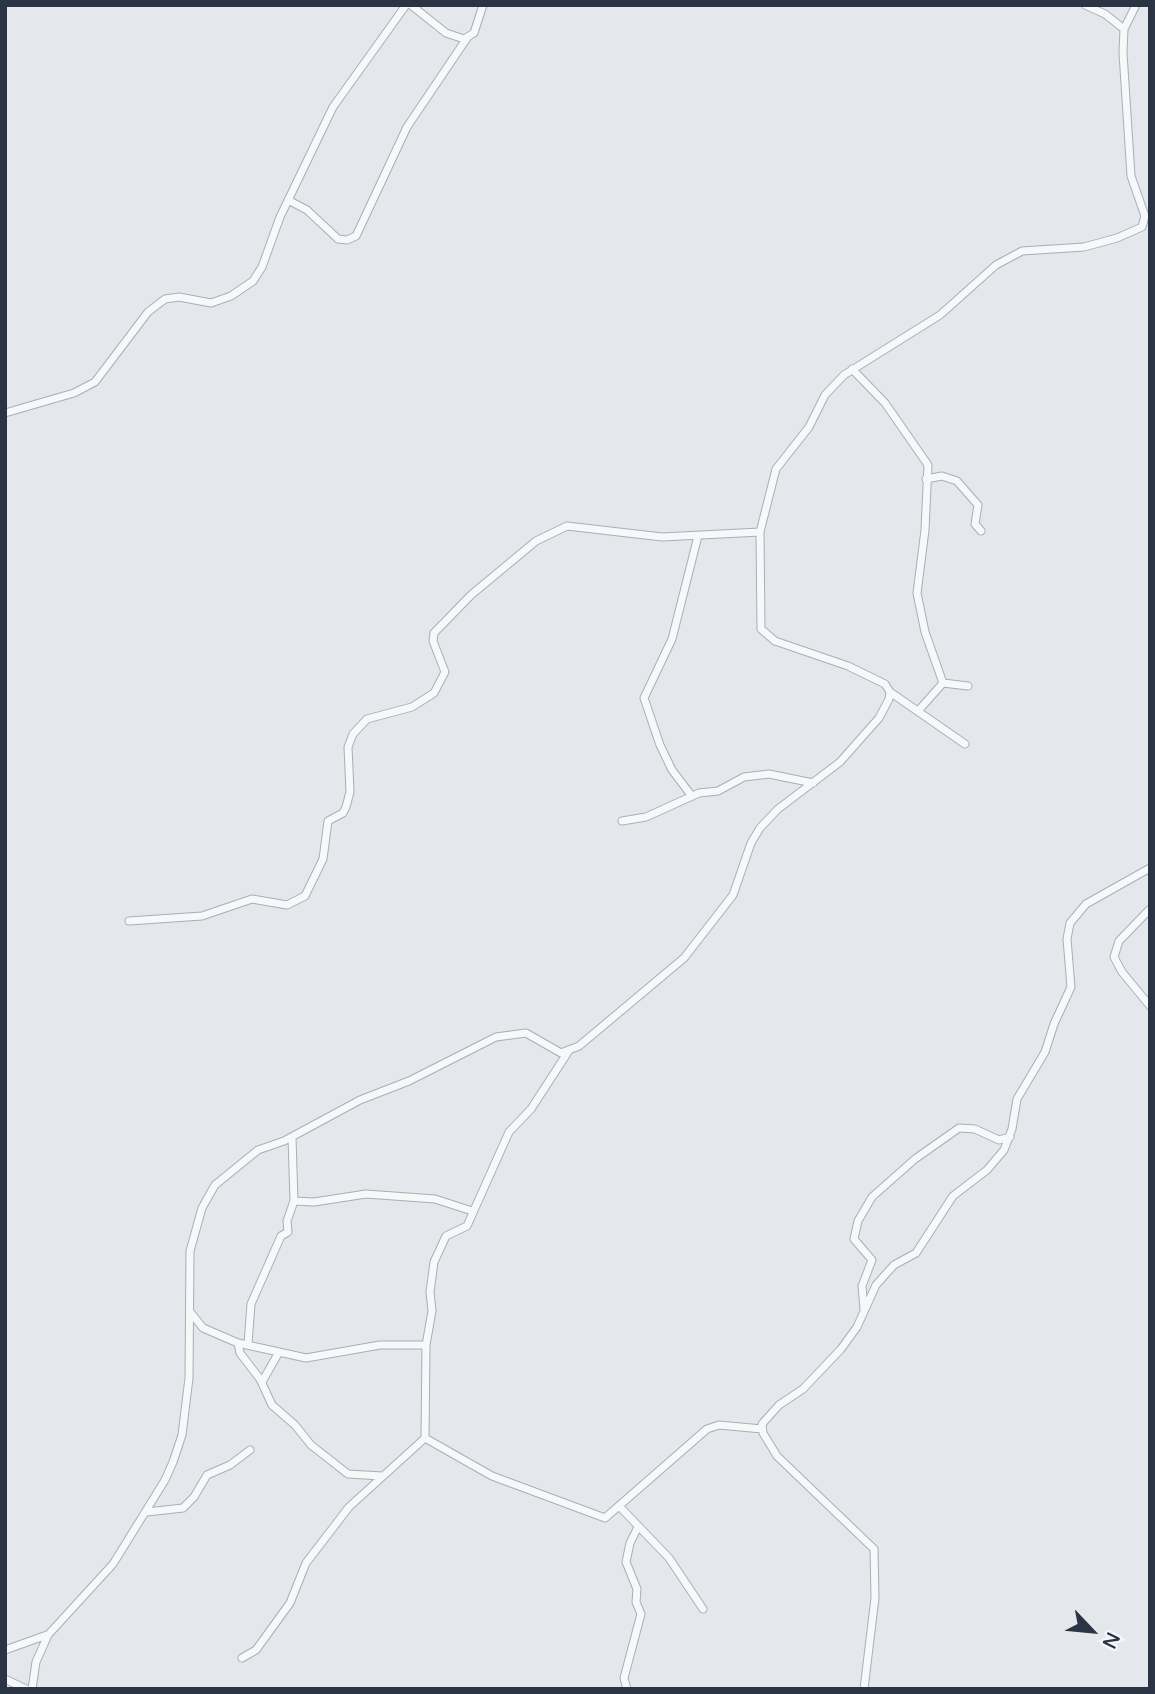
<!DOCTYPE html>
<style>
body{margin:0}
#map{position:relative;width:1155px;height:1694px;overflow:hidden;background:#e4e7ec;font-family:"Varela Round",sans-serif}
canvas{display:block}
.frame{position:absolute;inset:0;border:7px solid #2b3445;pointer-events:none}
.north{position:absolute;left:1057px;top:1596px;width:70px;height:70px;-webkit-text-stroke:5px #f4f6f9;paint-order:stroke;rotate:116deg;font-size:19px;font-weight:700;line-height:28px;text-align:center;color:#2b3445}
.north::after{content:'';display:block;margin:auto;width:24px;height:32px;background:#2b3445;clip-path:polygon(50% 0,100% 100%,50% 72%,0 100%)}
</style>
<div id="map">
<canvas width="1155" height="1694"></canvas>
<div class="frame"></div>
<div class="north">N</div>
</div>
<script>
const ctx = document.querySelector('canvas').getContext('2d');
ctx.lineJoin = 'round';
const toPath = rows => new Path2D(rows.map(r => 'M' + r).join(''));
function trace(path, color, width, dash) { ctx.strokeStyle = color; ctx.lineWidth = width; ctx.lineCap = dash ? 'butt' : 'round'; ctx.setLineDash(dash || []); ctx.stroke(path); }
const minor = toPath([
 [411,5,446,33,464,39,474,33,483,5],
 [1085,5,1105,14,1124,29],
 [288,200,307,210,338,239,347,240,356,236,407,127,467,38],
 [852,369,885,403,928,465,925,530,917,593,925,632,943,683],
 [5,413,74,393,95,382,148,312,165,299,179,297,211,303,231,296,253,281,262,267,280,217,333,107,406,5],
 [926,479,942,476,957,481,978,505,975,524,981,531],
 [890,692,965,744],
 [919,710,943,683,968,686],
 [691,795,672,770,660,745,644,698,672,639,698,536],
 [622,821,646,817,699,793,718,791,744,777,769,774,813,783],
 [1150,909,1119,941,1114,957,1122,972,1150,1006],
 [129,921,202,916,252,899,287,905,305,896,323,859,328,821,343,813,346,807,350,792,348,747,353,734,367,719,412,707,434,693,445,672,433,641,434,633,471,595,536,541,567,526,662,537,760,532],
 [294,1201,314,1202,366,1194,435,1199,472,1211],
 [864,1310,862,1286,872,1260,854,1239,858,1221,872,1197,915,1159,959,1128,975,1129,999,1140,1010,1137],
 [191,1313,203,1328,238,1343,306,1358,380,1345,426,1345],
 [238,1343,240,1353,260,1379,272,1405,295,1425,311,1445,348,1474,382,1476],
 [248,1344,251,1304,281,1236,288,1232,287,1221,294,1201,292,1137],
 [262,1382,279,1352],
 [425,1438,492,1476,605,1518,707,1429,719,1425,762,1429],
 [620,1507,669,1558,703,1609],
 [147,1512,183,1508,194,1497,207,1475,230,1465,250,1450],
 [5,1650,47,1635],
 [242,1658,256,1650,290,1603,306,1563,349,1507,425,1438,426,1345,432,1311,430,1292,434,1262,446,1236,467,1226,509,1132,531,1109,568,1052],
 [5,1679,26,1689],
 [32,1689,36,1662,48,1635,113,1564,165,1480,173,1462,182,1435,189,1378,190,1251,202,1208,215,1185,258,1150,284,1141,360,1100,409,1081,496,1037,526,1033,561,1053,579,1046,684,958,733,895,751,843,760,828,778,809,840,762,879,718,889,699,890,692,885,684,848,666,775,641,761,629,760,532,776,469,809,427,825,395,844,375,940,315,996,265,1022,251,1084,247,1117,238,1142,227,1145,216,1131,176,1123,53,1124,29,1136,5],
 [627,1689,624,1678,641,1614,636,1602,637,1589,626,1562,630,1543,638,1527],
 [864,1689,875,1598,874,1549,777,1456,763,1433,762,1424,779,1405,803,1389,841,1349,857,1327,876,1285,894,1265,916,1253,953,1196,987,1170,1004,1150,1012,1129,1017,1099,1045,1052,1054,1024,1071,987,1067,939,1070,923,1086,904,1150,868]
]);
trace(minor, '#a9aeb7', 9);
trace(minor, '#f7f8fa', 7);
</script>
